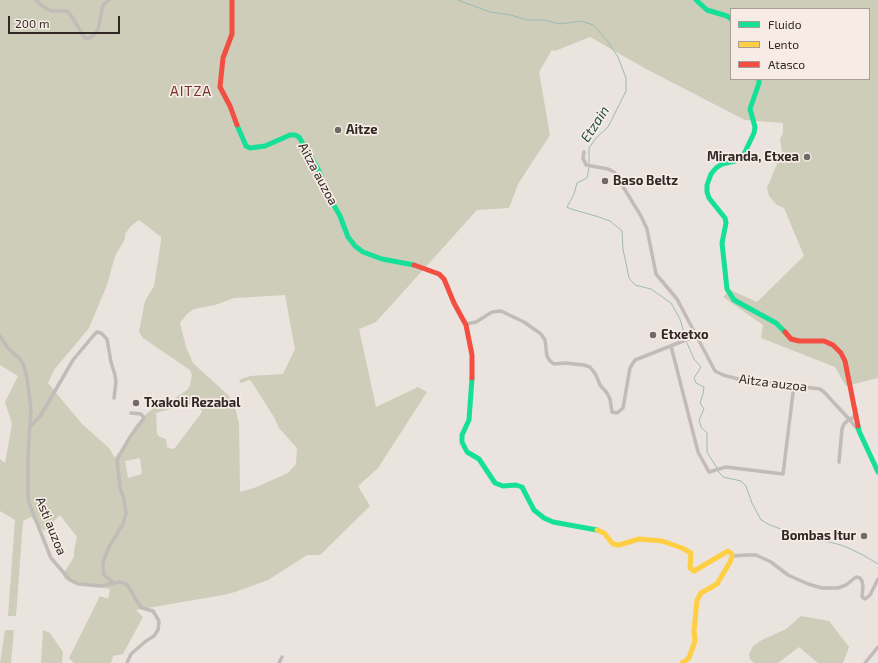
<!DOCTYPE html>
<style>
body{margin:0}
#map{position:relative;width:878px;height:663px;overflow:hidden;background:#eae3de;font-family:"Exo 2",sans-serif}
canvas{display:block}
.legend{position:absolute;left:730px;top:8px;width:140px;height:72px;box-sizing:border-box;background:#f6ece5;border:1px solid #a89e99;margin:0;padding:5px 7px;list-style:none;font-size:12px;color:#322927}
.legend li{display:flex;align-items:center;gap:8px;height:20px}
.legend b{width:20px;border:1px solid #a89e99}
.scale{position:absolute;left:8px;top:16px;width:112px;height:18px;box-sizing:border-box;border:2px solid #322927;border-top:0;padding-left:5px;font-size:12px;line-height:14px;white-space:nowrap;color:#322927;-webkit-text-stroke:3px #f6ece5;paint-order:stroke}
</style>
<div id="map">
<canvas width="878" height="663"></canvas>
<ul class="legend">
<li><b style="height:5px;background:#16e098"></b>Fluido</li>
<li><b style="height:5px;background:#ffcf43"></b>Lento</li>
<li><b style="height:5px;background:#f24e42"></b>Atasco</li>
</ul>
<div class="scale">200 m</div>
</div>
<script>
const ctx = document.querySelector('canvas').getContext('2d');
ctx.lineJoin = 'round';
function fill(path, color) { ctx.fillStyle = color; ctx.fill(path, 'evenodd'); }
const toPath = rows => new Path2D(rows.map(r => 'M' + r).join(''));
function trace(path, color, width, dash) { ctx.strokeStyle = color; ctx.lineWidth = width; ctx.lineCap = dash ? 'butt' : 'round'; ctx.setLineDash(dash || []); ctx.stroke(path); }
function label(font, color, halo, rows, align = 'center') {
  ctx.font = font + ' "Exo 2",sans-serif'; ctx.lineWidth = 3.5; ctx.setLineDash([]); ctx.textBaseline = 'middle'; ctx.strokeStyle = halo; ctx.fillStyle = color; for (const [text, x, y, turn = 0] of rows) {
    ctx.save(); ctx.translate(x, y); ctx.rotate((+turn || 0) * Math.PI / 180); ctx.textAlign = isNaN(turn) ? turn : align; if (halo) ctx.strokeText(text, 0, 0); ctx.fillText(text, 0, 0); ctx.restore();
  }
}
const green = toPath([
 [0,0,878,0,878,378,846,386,835,367,761,338,763,325,723,297,730,290,757,302,804,256,784,208,777,205,769,196,767,188,782,152,780,139,783,134,783,123,745,120,648,70,590,37,555,51,552,50,539,72,550,135,518,184,509,208,477,210,376,322,359,329,376,407,418,387,427,392,378,468,358,486,370,506,320,555,307,555,268,580,235,592,223,595,136,610,143,617,123,654,113,656,111,663,74,663,69,658,100,596,108,599,110,589,69,581,65,579,63,575,65,571,74,557,74,550,77,537,60,515,44,531,31,517,23,521,16,616,8,616,15,520,0,511,0,459,5,463,12,424,5,402,18,376,0,365],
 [731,9,869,9,869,79,731,79],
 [139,220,161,237,161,241,154,286,145,301,139,332,143,338,190,370,192,375,190,386,187,390,175,398,158,405,145,415,137,424,115,458,109,448,82,424,48,383,54,370,89,328,107,285,115,256,125,239,125,234,131,226],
 [285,295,295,349,283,374,250,376,241,379,239,382,241,383,249,380,251,381,274,417,279,428,297,448,296,464,288,473,254,488,240,492,239,423,234,404,229,396,193,363,186,347,180,323,187,314,194,309,215,305,234,298],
 [187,404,201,409,202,412,175,448,171,449,167,447,166,439,160,437,157,434,156,413],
 [140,458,142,474,128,478,125,461],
 [801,616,829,621,849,647,843,663,818,663,799,647,778,663,754,663,750,659,749,654,753,646,762,640,786,629],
 [5,630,14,630,11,663,0,663],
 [43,630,50,633,63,652,62,663,41,663]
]);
const stream = toPath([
 [458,0,490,12,511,15,527,20,544,20,560,24,581,21,593,25,606,39,618,57,626,78,626,91,608,127,596,138,589,148,589,164],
 [589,168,587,178,577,183,574,194,567,207,571,209,599,217,610,221,622,231,623,249,629,278,635,285,651,289,671,303,680,319,685,337],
 [687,343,694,359,701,367,694,378,696,383,704,387,703,394,700,403,704,409,699,420,701,427,707,433,707,452,717,468],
 [718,471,723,477,741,481,746,486,752,503,761,520,770,525,810,540,830,542,844,546,863,555,878,564]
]);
const street = toPath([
 [36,0,42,6,51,11,67,11,70,14,85,38,88,39,95,34,98,29,103,5,109,0],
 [584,152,583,158,586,165,608,169,614,172,641,216,647,229,656,274,677,299,715,371,723,375,738,379,820,389,824,392,849,419,853,418,855,414],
 [466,324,476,322,492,312,501,311,524,322,541,334,545,340,547,356,550,361,554,364,565,363,584,365,590,367,596,375,600,385,607,393,610,399,612,412,617,413,623,408,630,368,635,360,696,336],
 [0,336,7,347,20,359,24,366,27,378,31,409,28,456,28,495,29,503,51,558,70,580,78,584,101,586,119,582,124,583,128,586,138,603,142,608,153,611,159,621,158,630,154,636,146,641,131,654,127,663],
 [671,346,698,452,709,472,726,467,783,474,794,385],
 [30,427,41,415,73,360,93,336,97,332,101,333,107,339,111,362,115,375,116,382,114,398],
 [839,462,842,429,844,424,849,419,858,430],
 [732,556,748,555,756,555,771,562,788,575,808,584,822,588,838,588,846,585,856,577,860,578,862,581,863,586,862,597,865,599,870,595,878,579],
 [114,583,104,575,103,567,104,559,110,545,123,524,126,513,124,499,120,488,117,460,130,437,144,418,141,414,131,413],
 [279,663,282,657],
 [865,663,878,647]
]);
const fast = toPath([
 [696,0,707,10,727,16,731,19],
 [759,79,759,83,750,109,755,127,754,133,744,154,735,161,722,164,716,168,711,174,707,185,707,192,709,198,725,218,726,223,722,243,727,289,734,300,776,323,785,332],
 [237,125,246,146,250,148,265,146,290,135,295,135,299,137,318,169,331,200,340,216,348,237,355,246,363,252,382,259,414,265],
 [472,378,469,420,462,435,462,442,467,452,479,459,495,483,503,486,516,485,522,487,534,510,544,518,553,522,597,530],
 [858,426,859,431,878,472]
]);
const slow = toPath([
 [597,530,604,533,613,544,619,545,639,539,662,541,682,548,691,553,690,568,694,571,728,551,731,553,732,556,730,562,717,584,701,593,697,600,694,631,695,641,689,658,682,663]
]);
const jam = toPath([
 [232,0,232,34,223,58,220,87,230,106,237,125],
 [414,265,439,274,444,279,454,303,466,325,472,355,472,378],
 [785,332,791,339,799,341,824,341,833,345,841,353,845,361,858,426]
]);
const markers = [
 [338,130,4,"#726a67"],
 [807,157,4,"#726a67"],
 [605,181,4,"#726a67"],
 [653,335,4,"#726a67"],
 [136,403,4,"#726a67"],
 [864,536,4,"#726a67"]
];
const poiNames = [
 ["Aitze",346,130],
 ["Miranda, Etxea",799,157,"right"],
 ["Baso Beltz",613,181],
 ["Etxetxo",661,335],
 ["Txakoli Rezabal",144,403],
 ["Bombas Itur",856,536,"right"]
];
const streetNames = [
 ["Aitza auzoa",318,174,62],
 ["Aitza auzoa",773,383,7],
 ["Asti auzoa",51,526,68]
];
const neighbourhoodNames = [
 ["AITZA",191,91]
];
const waterNames = [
 ["Etzain",595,124,-57]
];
fill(green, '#cdcdba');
trace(stream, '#9dbab5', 1);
trace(street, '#c2bbb7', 3.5);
trace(fast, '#16e098', 5);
trace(slow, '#ffcf43', 5);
trace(jam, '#f24e42', 5);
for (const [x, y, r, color] of markers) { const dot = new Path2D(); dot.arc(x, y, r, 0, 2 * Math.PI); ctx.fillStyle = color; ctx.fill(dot); trace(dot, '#f6ece5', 1.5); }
label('bold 13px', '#322927', '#f6ece5', poiNames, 'left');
label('13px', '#322927', '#f6ece5', streetNames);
ctx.letterSpacing = '1px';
label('14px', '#783129', '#f6ece5', neighbourhoodNames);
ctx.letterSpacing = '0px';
label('italic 14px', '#214e4b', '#f6ece5', waterNames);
</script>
